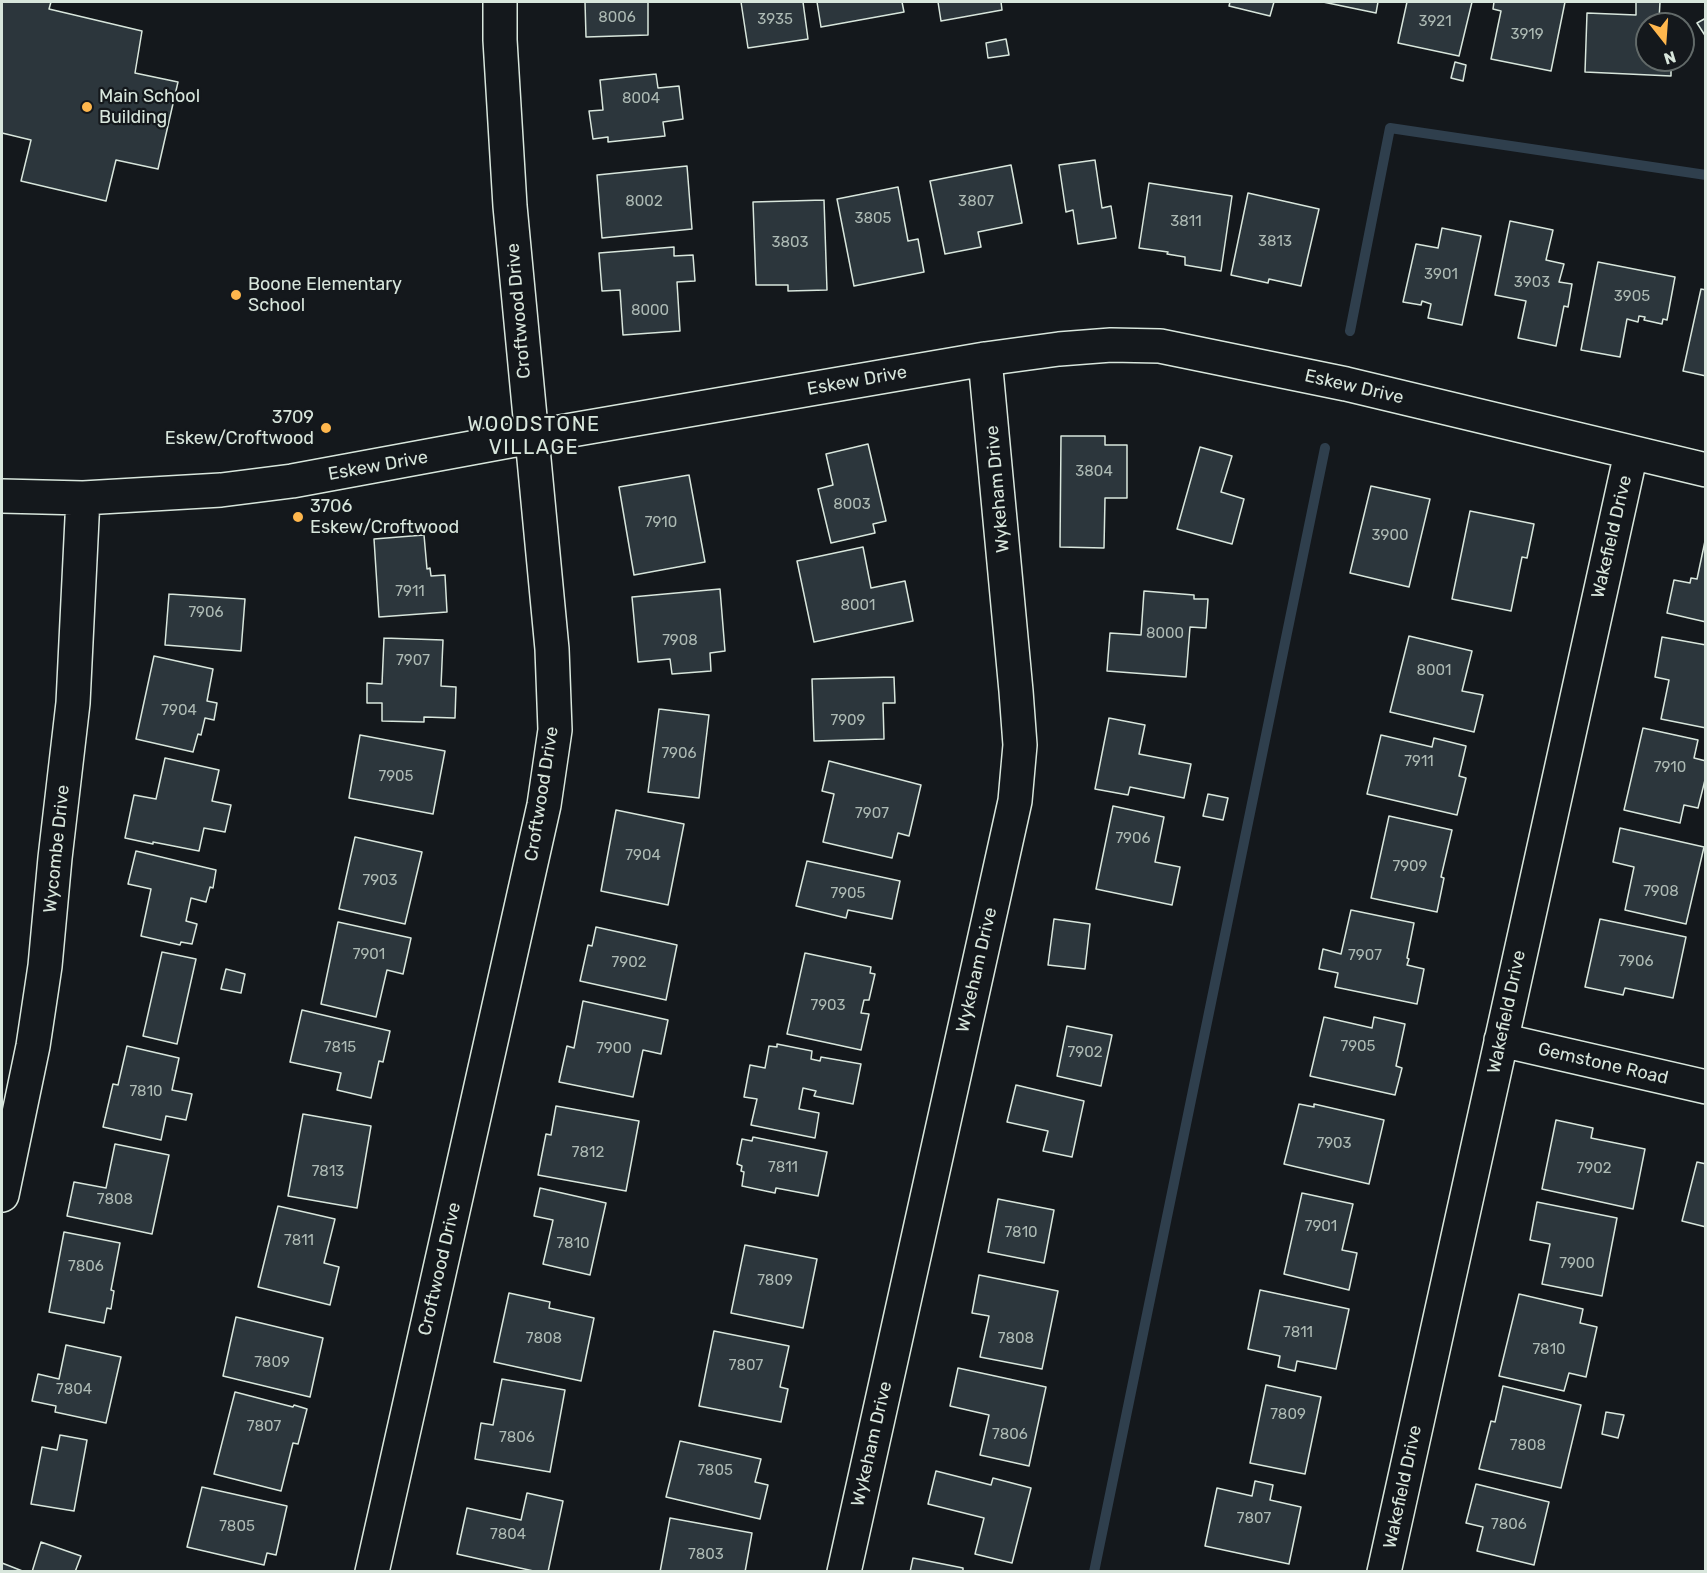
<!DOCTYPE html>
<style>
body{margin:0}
#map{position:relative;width:1707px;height:1573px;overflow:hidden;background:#14181c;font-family:Rubik,sans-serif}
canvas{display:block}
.frame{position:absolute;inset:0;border:3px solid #d8e6dc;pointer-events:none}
.north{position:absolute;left:1635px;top:12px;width:60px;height:60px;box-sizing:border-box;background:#14181c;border:2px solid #626a69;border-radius:50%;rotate:163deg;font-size:16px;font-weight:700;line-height:24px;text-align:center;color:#d8e6dc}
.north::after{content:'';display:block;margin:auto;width:21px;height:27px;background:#ffb74d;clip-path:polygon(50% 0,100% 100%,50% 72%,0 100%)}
</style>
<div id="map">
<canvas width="1707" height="1573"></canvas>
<div class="frame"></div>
<div class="north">N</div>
</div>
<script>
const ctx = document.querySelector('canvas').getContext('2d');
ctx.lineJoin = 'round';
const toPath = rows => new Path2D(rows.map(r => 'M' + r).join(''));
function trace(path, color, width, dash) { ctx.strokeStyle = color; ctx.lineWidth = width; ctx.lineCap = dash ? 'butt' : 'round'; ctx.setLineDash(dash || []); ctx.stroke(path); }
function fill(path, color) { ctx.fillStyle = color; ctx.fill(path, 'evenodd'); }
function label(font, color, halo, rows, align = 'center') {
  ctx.font = font + ' Rubik,sans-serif'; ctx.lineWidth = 4.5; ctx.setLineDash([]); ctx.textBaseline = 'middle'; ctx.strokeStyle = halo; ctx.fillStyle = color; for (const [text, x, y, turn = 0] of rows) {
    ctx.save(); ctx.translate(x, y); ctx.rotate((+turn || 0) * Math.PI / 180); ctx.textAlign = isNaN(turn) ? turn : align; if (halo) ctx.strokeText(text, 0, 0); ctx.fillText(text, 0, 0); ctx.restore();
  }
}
const stream = toPath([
 [1350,331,1390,128,1706,175],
 [1094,1572,1325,448]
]);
const building = toPath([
 [2,2,51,2,49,9,142,31,135,73,178,82,158,169,116,160,106,201,21,181,31,140,2,133,2,2],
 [585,2,648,2,648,35,586,37,585,2],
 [741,2,803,2,808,39,748,48,741,2],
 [817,2,902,2,904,12,821,27,817,2],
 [938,2,1001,2,1002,10,941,21,938,2],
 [1230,2,1274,2,1270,16,1229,6,1230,2],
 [1323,2,1378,2,1376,13,1323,2],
 [1407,2,1472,2,1459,56,1398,43,1407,2],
 [1494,2,1565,2,1551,71,1491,59,1501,11,1493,9,1494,2],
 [1636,2,1660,2,1659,20,1673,21,1673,24,1647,24,1647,60,1671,60,1671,76,1585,72,1587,13,1636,15,1636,2],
 [1706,18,1706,37,1697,23,1706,18],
 [1006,39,1009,55,988,58,986,43,1006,39],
 [1455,62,1466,65,1463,81,1451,78,1455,62],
 [656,74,658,88,679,86,683,119,663,122,665,136,608,142,608,137,593,139,589,111,603,110,600,80,656,74],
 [1095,160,1102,208,1111,206,1116,238,1078,244,1073,210,1066,212,1059,165,1095,160],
 [1011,165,1022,223,978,232,981,247,945,254,930,181,1011,165],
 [687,166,692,229,602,238,597,175,687,166],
 [1149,183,1232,196,1221,271,1185,265,1185,257,1167,254,1168,252,1139,248,1149,183],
 [898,187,908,241,918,239,924,272,854,286,837,199,898,187],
 [1248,193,1319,209,1301,286,1269,279,1268,283,1231,275,1248,193],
 [824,200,827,290,788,291,788,285,756,285,753,202,824,200],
 [1510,221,1553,230,1546,260,1564,264,1559,282,1572,284,1568,307,1564,306,1556,346,1518,338,1526,301,1495,295,1510,221],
 [1442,228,1481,236,1462,325,1428,318,1431,304,1422,301,1421,305,1403,302,1416,244,1438,248,1442,228],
 [674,247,674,256,693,255,695,281,677,282,680,331,623,335,620,290,602,291,599,253,674,247],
 [1598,262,1675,277,1667,320,1663,319,1662,324,1644,320,1645,317,1639,316,1638,322,1627,319,1620,357,1581,350,1598,262],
 [1701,289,1706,290,1706,376,1683,371,1701,289],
 [1061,436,1105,436,1105,445,1127,445,1127,498,1105,498,1104,548,1060,547,1061,436],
 [868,444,886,521,873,524,875,533,831,543,818,489,833,485,826,454,868,444],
 [1200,447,1232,456,1221,492,1244,499,1232,544,1177,529,1200,447],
 [689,475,705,562,634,575,619,487,689,475],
 [1371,486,1430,499,1409,587,1350,573,1371,486],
 [1470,511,1534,524,1527,558,1522,557,1511,611,1452,599,1470,511],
 [424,535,427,569,430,568,431,576,445,575,447,612,379,617,374,539,424,535],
 [1705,541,1706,622,1667,613,1674,580,1690,583,1691,578,1697,579,1705,541],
 [863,547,871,588,905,581,913,621,814,642,797,561,863,547],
 [720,589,725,651,710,653,711,671,672,674,670,659,638,662,632,597,720,589],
 [1144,591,1194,595,1194,599,1208,599,1206,628,1190,627,1186,677,1107,671,1110,633,1141,635,1144,591],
 [169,594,245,599,241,651,165,645,169,594],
 [1409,636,1472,651,1462,691,1483,695,1474,732,1390,712,1409,636],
 [1662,637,1706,645,1706,728,1661,719,1669,680,1655,677,1662,637],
 [384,638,443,640,441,686,456,687,455,718,424,717,424,722,382,721,382,703,367,703,367,683,382,684,384,638],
 [154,656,213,669,207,701,217,703,214,720,205,718,201,735,198,734,193,752,136,739,154,656],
 [894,677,895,703,883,703,884,739,814,741,812,679,894,677],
 [659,709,709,715,699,798,648,792,659,709],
 [1109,718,1145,725,1139,754,1191,764,1184,798,1130,787,1128,795,1095,789,1109,718],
 [1643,728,1698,740,1694,758,1706,761,1706,776,1698,808,1684,805,1680,823,1624,810,1643,728],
 [360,735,445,751,433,814,349,798,360,735],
 [1381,735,1432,747,1434,738,1466,746,1459,776,1466,778,1457,815,1367,794,1381,735],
 [165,758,219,770,212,801,231,805,225,832,204,828,199,851,153,842,153,844,125,838,134,795,156,799,165,758],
 [829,761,921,785,909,836,898,833,892,858,823,842,834,794,822,791,829,761],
 [1208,794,1228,798,1223,820,1203,816,1208,794],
 [1113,806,1164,817,1155,862,1180,867,1172,905,1096,889,1113,806],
 [616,810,684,824,668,905,601,891,616,810],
 [1389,816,1452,830,1441,877,1444,878,1437,912,1371,898,1389,816],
 [1620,828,1704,847,1686,924,1625,910,1634,867,1613,862,1620,828],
 [355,837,422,852,405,924,339,909,355,837],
 [136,851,216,870,213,888,210,887,206,902,191,898,186,921,197,924,192,944,181,942,180,945,141,936,151,889,128,884,136,851],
 [807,861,900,881,892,919,848,910,846,918,796,906,807,861],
 [1351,910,1414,923,1407,958,1409,959,1407,965,1424,969,1417,1004,1335,987,1338,973,1319,969,1323,949,1341,954,1351,910],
 [1054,919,1090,924,1085,969,1048,965,1054,919],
 [1600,919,1686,937,1673,998,1625,988,1623,995,1585,987,1600,919],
 [338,922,411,938,403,974,387,970,376,1017,321,1004,338,922],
 [596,927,677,945,666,1000,580,981,588,945,592,946,596,927],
 [162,952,196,959,177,1044,143,1036,162,952],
 [805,953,871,967,870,973,875,974,869,1000,864,1000,861,1013,869,1014,861,1050,787,1034,805,953],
 [226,969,245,974,241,993,221,989,226,969],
 [583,1001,668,1020,661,1054,643,1050,633,1097,559,1082,567,1046,574,1048,583,1001],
 [302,1010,390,1031,383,1062,379,1061,371,1098,337,1090,341,1073,290,1062,302,1010],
 [1324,1017,1372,1028,1374,1017,1405,1024,1396,1066,1402,1068,1395,1095,1310,1076,1324,1017],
 [1067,1026,1112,1035,1101,1086,1057,1076,1067,1026],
 [777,1044,812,1051,811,1059,820,1061,821,1057,861,1064,853,1104,814,1096,816,1091,803,1088,799,1109,819,1113,815,1138,751,1125,757,1099,744,1097,750,1065,765,1068,769,1046,777,1047,777,1044],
 [127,1046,179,1058,172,1090,192,1094,186,1120,166,1116,161,1140,103,1127,113,1084,118,1085,127,1046],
 [1016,1085,1084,1101,1072,1157,1043,1151,1048,1131,1007,1122,1016,1085],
 [1299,1104,1314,1107,1314,1104,1384,1120,1369,1184,1284,1164,1299,1104],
 [556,1106,639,1121,626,1191,538,1175,546,1134,551,1135,556,1106],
 [303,1114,371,1126,357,1208,288,1196,303,1114],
 [1556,1120,1593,1128,1591,1138,1645,1149,1633,1209,1542,1189,1556,1120],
 [753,1137,827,1152,818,1196,776,1188,775,1193,742,1186,744,1172,741,1171,742,1166,737,1164,742,1139,752,1141,753,1137],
 [115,1144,169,1155,152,1234,67,1216,74,1182,106,1188,115,1144],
 [1697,1162,1706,1164,1706,1227,1682,1221,1697,1162],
 [540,1188,606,1203,590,1275,543,1264,553,1220,534,1216,540,1188],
 [1302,1193,1353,1204,1342,1250,1357,1253,1349,1290,1284,1274,1302,1193],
 [998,1199,1054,1210,1044,1263,988,1252,998,1199],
 [1537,1202,1617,1218,1602,1296,1542,1284,1550,1244,1530,1240,1537,1202],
 [278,1206,335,1219,324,1263,339,1267,330,1305,258,1287,278,1206],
 [64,1232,120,1243,111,1290,114,1291,111,1309,107,1308,104,1323,49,1312,64,1232],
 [745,1245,817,1259,803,1328,731,1313,745,1245],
 [979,1275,1058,1291,1042,1369,980,1357,989,1316,972,1313,979,1275],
 [1260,1290,1349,1309,1336,1369,1297,1361,1295,1371,1278,1367,1280,1356,1248,1349,1260,1290],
 [509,1293,550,1302,549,1308,594,1318,581,1381,494,1362,509,1293],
 [1519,1294,1583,1309,1580,1323,1597,1327,1586,1377,1569,1373,1564,1391,1499,1376,1519,1294],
 [236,1317,323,1338,310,1397,223,1376,236,1317],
 [714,1331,789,1346,780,1387,788,1389,781,1422,699,1406,714,1331],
 [66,1345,121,1357,106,1423,55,1412,56,1406,32,1401,38,1374,59,1379,66,1345],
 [958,1368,1046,1387,1029,1466,980,1455,989,1415,950,1406,958,1368],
 [502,1379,565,1390,550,1472,475,1459,481,1423,493,1425,502,1379],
 [1266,1385,1321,1397,1305,1474,1250,1463,1266,1385],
 [1503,1386,1581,1405,1561,1488,1479,1469,1491,1421,1495,1422,1503,1386],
 [235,1392,293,1407,294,1405,307,1409,298,1444,293,1443,281,1491,214,1474,235,1392],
 [1606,1412,1624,1415,1618,1438,1602,1434,1606,1412],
 [60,1435,87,1440,74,1511,31,1504,42,1447,57,1450,60,1435],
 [680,1441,761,1459,755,1482,768,1485,760,1519,666,1497,680,1441],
 [936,1471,991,1485,993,1478,1031,1488,1012,1563,975,1554,984,1518,928,1504,936,1471],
 [1255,1481,1273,1485,1270,1500,1301,1507,1289,1564,1205,1546,1217,1488,1252,1496,1255,1481],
 [1476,1484,1549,1502,1534,1565,1477,1551,1483,1527,1466,1523,1476,1484],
 [202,1487,287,1506,276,1555,267,1553,264,1565,187,1547,202,1487],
 [527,1493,563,1501,548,1572,538,1572,457,1554,467,1508,521,1520,527,1493],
 [670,1518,752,1533,745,1572,660,1572,670,1518],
 [41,1542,81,1556,75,1572,32,1572,41,1542],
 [913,1558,963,1568,963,1572,910,1572,913,1558],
 [2,1563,25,1572,2,1572,2,1563]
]);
const minor = toPath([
 [2,496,83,498,221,490,292,481,531,437,985,359,1059,349,1111,345,1160,346,1346,384,1706,470],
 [1501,1040,1706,1087],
 [2,1195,33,1046,45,966,55,858,73,703,83,498],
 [372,1572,544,805,555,730,552,649,510,206,500,40,500,2],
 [844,1572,1015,801,1020,745,1016,691,985,359],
 [1384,1572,1631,453]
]);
const markers = [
 [87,107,6,"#ffb74d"],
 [236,295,6,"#ffb74d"],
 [326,428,6,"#ffb74d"],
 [298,517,6,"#ffb74d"]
];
const numberNames = [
 ["8006",617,18],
 ["3935",775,20],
 ["3921",1435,22],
 ["3919",1527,35],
 ["8004",641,99],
 ["8002",644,202],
 ["3807",976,202],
 ["3805",873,219],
 ["3811",1186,222],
 ["3813",1275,242],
 ["3803",790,243],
 ["3901",1441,275],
 ["3903",1532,283],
 ["3905",1632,297],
 ["8000",650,311],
 ["3804",1094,472],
 ["8003",852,505],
 ["7910",661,523],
 ["3900",1390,536],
 ["7911",410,592],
 ["8001",858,606],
 ["7906",206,613],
 ["8000",1165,634],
 ["7908",680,641],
 ["7907",413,661],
 ["8001",1434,671],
 ["7904",179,711],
 ["7909",848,721],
 ["7906",679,754],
 ["7911",1419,762],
 ["7910",1670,768],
 ["7905",396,777],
 ["7907",872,814],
 ["7906",1133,839],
 ["7904",643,856],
 ["7909",1410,867],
 ["7903",380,881],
 ["7908",1661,892],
 ["7905",848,894],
 ["7901",369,955],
 ["7907",1365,956],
 ["7906",1636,962],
 ["7902",629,963],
 ["7903",828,1006],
 ["7905",1358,1047],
 ["7815",340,1048],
 ["7900",614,1049],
 ["7902",1085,1053],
 ["7810",146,1092],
 ["7903",1334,1144],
 ["7812",588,1153],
 ["7811",783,1168],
 ["7902",1594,1169],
 ["7813",328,1172],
 ["7808",115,1200],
 ["7901",1321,1227],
 ["7810",1021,1233],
 ["7811",299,1241],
 ["7810",573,1244],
 ["7900",1577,1264],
 ["7806",86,1267],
 ["7809",775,1281],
 ["7811",1298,1333],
 ["7808",544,1339],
 ["7808",1016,1339],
 ["7810",1549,1350],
 ["7809",272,1363],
 ["7807",746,1366],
 ["7804",74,1390],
 ["7809",1288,1415],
 ["7807",264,1427],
 ["7806",1010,1435],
 ["7806",517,1438],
 ["7808",1528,1446],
 ["7805",715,1471],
 ["7807",1254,1519],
 ["7806",1509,1525],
 ["7805",237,1527],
 ["7804",508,1535],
 ["7803",706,1555]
];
const poiNames = [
 ["Main School",99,97],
 ["Building",99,118],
 ["Boone Elementary",248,285],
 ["School",248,306],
 ["3709",314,418,"right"],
 ["Eskew/Croftwood",314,439,"right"],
 ["3706",310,507],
 ["Eskew/Croftwood",310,528]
];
const streetNames = [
 ["Croftwood Drive",519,311,-95],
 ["Eskew Drive",857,381,-10],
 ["Eskew Drive",1354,387,13],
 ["Eskew Drive",378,466,-10],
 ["Wykeham Drive",998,489,-95],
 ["Wakefield Drive",1612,537,-77],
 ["Croftwood Drive",542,794,-81],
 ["Wycombe Drive",57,849,-84],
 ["Wykeham Drive",977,970,-77],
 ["Wakefield Drive",1507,1012,-78],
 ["Gemstone Road",1603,1064,13],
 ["Croftwood Drive",440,1269,-77],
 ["Wykeham Drive",872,1444,-77],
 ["Wakefield Drive",1403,1487,-78]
];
const neighbourhoodNames = [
 ["WOODSTONE",534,425],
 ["VILLAGE",534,448]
];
trace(stream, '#2f3f4d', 10);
fill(building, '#2c363c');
trace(building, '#d8e6dc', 1.5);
trace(minor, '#d8e6dc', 36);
trace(minor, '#14181c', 33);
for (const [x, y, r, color] of markers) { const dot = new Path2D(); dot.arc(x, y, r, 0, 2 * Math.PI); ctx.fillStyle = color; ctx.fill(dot); trace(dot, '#14181c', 2); }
label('15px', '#adbab4', null, numberNames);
label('18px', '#d8e6dc', '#14181c', poiNames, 'left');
label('18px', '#d8e6dc', '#14181c', streetNames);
ctx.letterSpacing = '1.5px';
label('20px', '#d8e6dc', '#14181c', neighbourhoodNames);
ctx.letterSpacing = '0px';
</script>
